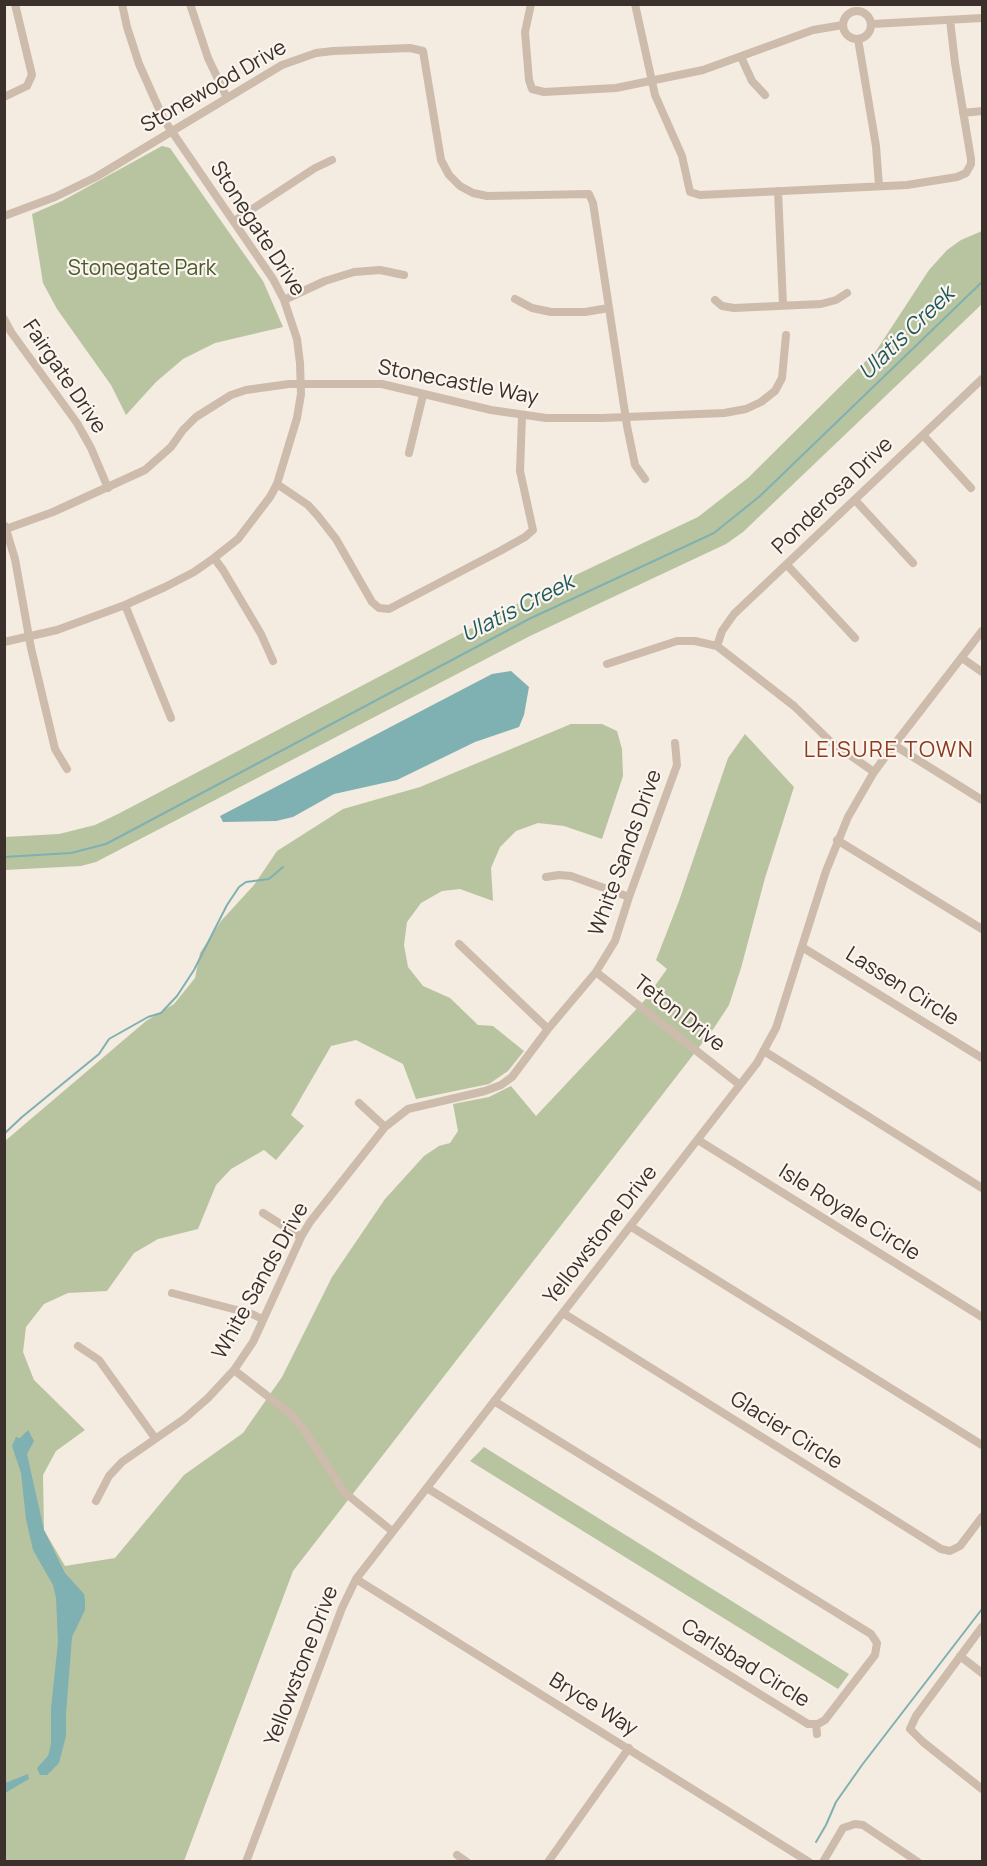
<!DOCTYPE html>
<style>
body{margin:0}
#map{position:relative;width:987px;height:1866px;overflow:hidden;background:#f4ebe1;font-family:Manrope,sans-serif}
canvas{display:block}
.frame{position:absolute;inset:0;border:6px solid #3b302b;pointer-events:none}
</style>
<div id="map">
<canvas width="987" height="1866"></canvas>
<div class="frame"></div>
</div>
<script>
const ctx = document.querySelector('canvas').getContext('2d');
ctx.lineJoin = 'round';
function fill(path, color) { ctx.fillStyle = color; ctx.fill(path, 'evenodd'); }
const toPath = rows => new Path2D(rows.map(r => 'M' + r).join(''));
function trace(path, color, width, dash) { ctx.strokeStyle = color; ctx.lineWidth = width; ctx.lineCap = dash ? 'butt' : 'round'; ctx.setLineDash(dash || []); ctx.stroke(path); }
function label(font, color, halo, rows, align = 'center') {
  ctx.font = font + ' Manrope,sans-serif'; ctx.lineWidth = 4.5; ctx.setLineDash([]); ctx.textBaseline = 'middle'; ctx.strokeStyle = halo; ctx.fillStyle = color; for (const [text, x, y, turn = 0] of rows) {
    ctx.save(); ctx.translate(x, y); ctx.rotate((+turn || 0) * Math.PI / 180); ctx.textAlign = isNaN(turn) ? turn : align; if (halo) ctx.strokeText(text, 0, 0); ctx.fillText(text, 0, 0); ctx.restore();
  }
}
const green = toPath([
 [162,146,170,148,263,281,283,327,215,343,183,359,156,382,126,415,111,385,57,309,43,283,32,214,62,201],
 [982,231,982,304,743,532,726,544,530,636,96,862,81,866,5,870,5,837,59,834,95,825,118,814,542,591,698,517,748,478,876,351,929,270,947,250,961,240],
 [571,724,602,724,617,731,622,749,623,776,602,839,564,826,538,823,516,831,500,847,491,868,493,901,460,889,442,891,421,903,407,922,404,945,408,967,423,986,450,998,478,1025,493,1026,524,1051,508,1071,489,1084,416,1099,403,1064,356,1040,331,1046,291,1115,304,1126,276,1160,264,1150,231,1169,216,1185,198,1229,158,1239,134,1253,107,1291,68,1293,44,1304,26,1327,23,1352,34,1380,85,1430,56,1451,43,1475,44,1530,65,1566,115,1558,184,1475,243,1433,282,1377,332,1277,385,1199,424,1156,439,1146,450,1143,458,1131,453,1104,489,1097,511,1086,536,1116,644,1001,667,969,656,960,679,901,728,758,745,734,794,787,765,878,741,968,729,1005,714,1028,293,1571,184,1861,5,1862,5,1141,146,1021,174,1004,195,978,200,953,221,921,254,885,277,851,343,809,420,787],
 [484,1447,849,1674,838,1689,470,1461]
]);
const water = toPath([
 [511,671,529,687,524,715,519,727,475,742,397,780,334,794,293,817,276,821,223,822,220,816,492,674],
 [28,1430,34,1441,27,1454,44,1530,65,1573,84,1594,85,1600,85,1610,72,1637,66,1714,66,1736,59,1763,47,1775,40,1775,37,1768,48,1756,51,1744,51,1708,58,1642,56,1598,53,1585,33,1550,26,1519,21,1473,12,1446,16,1437,20,1438],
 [28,1774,29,1779,5,1793,5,1783]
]);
const stream = toPath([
 [4,857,71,853,106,844,529,619,714,533,760,496,982,282],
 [4,1134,22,1117,99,1054,109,1039,148,1017,161,1013,177,996,194,970,227,905,239,887,246,882,269,879,283,867],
 [816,1842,826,1825,836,1802,862,1765,982,1609]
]);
const minor = toPath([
 [190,4,208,58,227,98],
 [531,4,525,32,529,80,532,89,544,92,616,88,703,70,813,30,843,25],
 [635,4,655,95,682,156,690,192,700,195,907,185,957,177,966,173,971,164,971,159,955,63,950,20],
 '843 25a14 14 0 1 1 28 0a14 14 0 1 1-28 0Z',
 [872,24,982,18],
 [858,39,876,146,879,186],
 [741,57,752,81,765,95],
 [4,97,27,86,32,75,15,4],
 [963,113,982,111],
 [778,191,783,305],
 [4,216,55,197,96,177,282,65,316,53,333,51,410,48,423,51,441,160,449,175,460,186,473,193,487,196,589,194,593,203,627,426,635,465,645,479],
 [234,221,315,168,332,160],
 [515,299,532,308,551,312,585,312,609,308],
 [284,300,325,281,354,272,380,270,404,275],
 [715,300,722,306,734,308,821,304,836,300,847,293],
 [4,319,11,332,77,423,91,448,108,488],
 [923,435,971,488],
 [409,453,423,395],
 [277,484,308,505,318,516,336,539,372,602,379,608,389,609,500,551,525,537,533,530,520,471,522,416],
 [855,500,913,563],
 [5,526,15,559,31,648,55,749,67,769],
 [6,529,53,512,145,470,171,447,183,430,196,417,231,395,246,390,289,384,382,384,491,410,546,418,602,418,724,413,746,409,761,402,775,391,782,378,786,335],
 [214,558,223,570,261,634,273,661],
 [787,565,855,638],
 [125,605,171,718],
 [4,642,57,630,125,605,165,587,194,572,214,558,238,539,270,497,277,484,297,418,301,394,300,363,297,339,284,300,273,279,164,120,139,64,127,27,122,4],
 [717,646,722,631,734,614,982,379],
 [962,658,982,672],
 [607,664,677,641,695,641,717,646,794,706,831,742,874,772],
 [894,745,982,800],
 [837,840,982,929],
 [546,877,559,875,571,876,629,897],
 [459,944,548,1029],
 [802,947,982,1058],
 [596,972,740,1085],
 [764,1051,982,1188],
 [359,1103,385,1127],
 [698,1140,982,1317],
 [263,1213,301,1237],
 [630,1226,982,1445],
 [172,1293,252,1314,262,1319],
 [563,1313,941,1549,950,1551,960,1546,982,1517],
 [78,1346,99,1360,155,1438],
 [234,1370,292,1415,304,1430,344,1492,392,1531],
 [427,1488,808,1724,818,1724,825,1720,875,1655,877,1643,871,1634,494,1401],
 [96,1501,109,1476,122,1462,184,1419,208,1398,234,1370,253,1342,301,1237,310,1222,385,1127,408,1109,485,1091,501,1085,512,1077,548,1029,596,972,615,941,629,897,677,765,675,743],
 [356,1579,809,1862],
 [982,1627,916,1716,910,1729,923,1742,982,1789],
 [960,1656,982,1673],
 [816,1724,817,1734],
 [457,1855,467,1862],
 [246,1862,342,1608,356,1579,757,1063,776,1028,826,871,848,817,874,772,894,745,982,631],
 [548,1862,629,1748],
 [823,1862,843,1828,855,1824,863,1825,918,1862]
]);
const streetNames = [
 ["Stonewood Drive",214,87,-30],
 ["Stonegate Drive",257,229,57],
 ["Fairgate Drive",64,377,56],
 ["Stonecastle Way",458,383,11],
 ["Ponderosa Drive",833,496,-44],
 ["White Sands Drive",626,853,-70],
 ["Lassen Circle",902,987,32],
 ["Teton Drive",679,1014,38],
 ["Isle Royale Circle",849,1213,32],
 ["Yellowstone Drive",601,1235,-52],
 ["White Sands Drive",261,1281,-61],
 ["Glacier Circle",786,1431,32],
 ["Carlsbad Circle",745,1664,32],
 ["Yellowstone Drive",302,1666,-69],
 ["Bryce Way",593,1705,32]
];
const parkNames = [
 ["Stonegate Park",142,269]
];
const waterNames = [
 ["Ulatis Creek",907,334,-44],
 ["Ulatis Creek",518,609,-27]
];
const neighbourhoodNames = [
 ["LEISURE TOWN",889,751]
];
fill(green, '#b8c4a0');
fill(water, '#7fb0b2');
trace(stream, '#7fb0b2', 2);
trace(minor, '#cdbbac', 8);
label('21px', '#3b302b', '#fbf5ee', streetNames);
label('21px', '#4a5a2e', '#fbf5ee', parkNames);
label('italic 22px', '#1f5a5e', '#fbf5ee', waterNames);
ctx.letterSpacing = '1.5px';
label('22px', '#8c3b22', '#fbf5ee', neighbourhoodNames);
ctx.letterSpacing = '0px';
</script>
